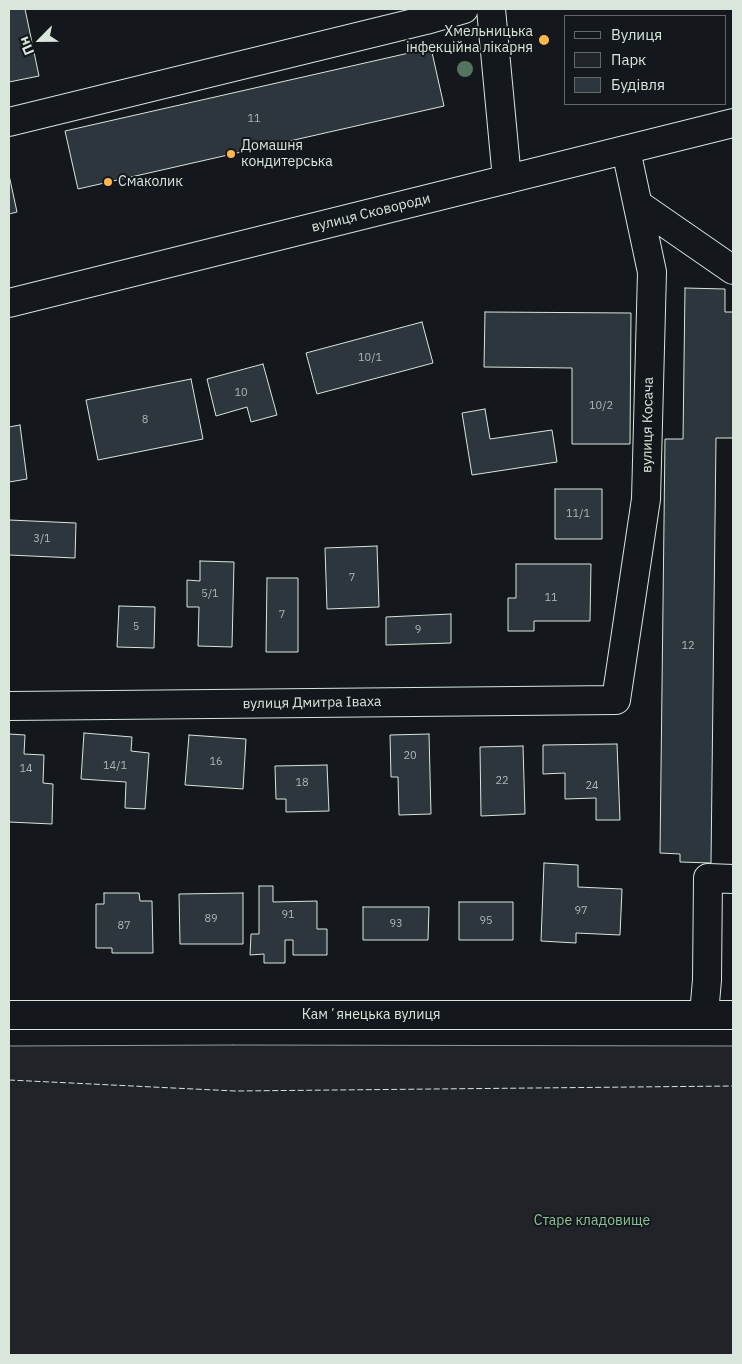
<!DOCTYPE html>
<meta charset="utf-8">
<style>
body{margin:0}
#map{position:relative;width:742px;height:1364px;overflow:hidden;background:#14181c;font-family:"IBM Plex Sans",sans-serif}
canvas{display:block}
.frame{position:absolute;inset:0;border:10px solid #d8e6dc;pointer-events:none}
.legend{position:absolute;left:564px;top:15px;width:162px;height:90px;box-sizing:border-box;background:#14181c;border:1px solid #626a69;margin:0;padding:6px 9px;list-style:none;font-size:15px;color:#d8e6dc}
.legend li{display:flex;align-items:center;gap:10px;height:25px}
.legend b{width:25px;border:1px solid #626a69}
.north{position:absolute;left:15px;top:15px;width:50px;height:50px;-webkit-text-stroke:4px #14181c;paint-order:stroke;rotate:247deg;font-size:14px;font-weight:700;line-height:20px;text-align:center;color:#d8e6dc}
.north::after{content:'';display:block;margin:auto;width:18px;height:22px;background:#d8e6dc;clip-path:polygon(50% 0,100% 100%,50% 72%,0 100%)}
</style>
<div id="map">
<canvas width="742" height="1364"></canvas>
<div class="frame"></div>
<ul class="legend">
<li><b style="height:6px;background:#14181c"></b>Вулиця</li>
<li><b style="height:14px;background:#202428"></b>Парк</li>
<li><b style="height:14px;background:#2c363c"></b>Будівля</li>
</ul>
<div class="north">Пн</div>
</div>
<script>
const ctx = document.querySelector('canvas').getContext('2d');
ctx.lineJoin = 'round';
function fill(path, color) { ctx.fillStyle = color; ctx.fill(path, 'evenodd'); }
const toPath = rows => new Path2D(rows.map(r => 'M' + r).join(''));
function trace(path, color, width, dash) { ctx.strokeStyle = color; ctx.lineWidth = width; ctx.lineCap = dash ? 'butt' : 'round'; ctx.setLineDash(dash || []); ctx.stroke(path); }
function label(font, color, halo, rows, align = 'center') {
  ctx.font = font + ' "IBM Plex Sans",sans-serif'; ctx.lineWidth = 4; ctx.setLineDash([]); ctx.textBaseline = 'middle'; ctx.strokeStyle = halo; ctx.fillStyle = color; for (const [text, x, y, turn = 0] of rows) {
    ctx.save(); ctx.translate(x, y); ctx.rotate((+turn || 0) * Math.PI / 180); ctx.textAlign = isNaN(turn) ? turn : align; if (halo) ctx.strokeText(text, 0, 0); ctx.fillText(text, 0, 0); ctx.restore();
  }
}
const green = toPath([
 [233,1045,733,1046,733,1355,9,1355,9,1046,233,1045]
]);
const building = toPath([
 [9,9,25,9,39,76,9,82,9,9],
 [431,48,444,106,78,189,65,131,431,48],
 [9,175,17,212,9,214,9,175],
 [685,288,725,289,725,312,733,312,733,438,716,438,711,863,680,862,680,854,660,853,665,439,683,439,685,288],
 [485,312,631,313,630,444,572,444,572,368,484,367,485,312],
 [422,322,433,363,317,394,306,353,422,322],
 [263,364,277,415,251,422,247,407,216,416,207,379,263,364],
 [191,379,203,439,98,460,86,400,191,379],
 [485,409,490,439,552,430,557,462,472,475,462,413,485,409],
 [20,425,27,479,9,482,9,427,20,425],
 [555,489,602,489,602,539,555,539,555,489],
 [9,520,76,523,75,558,9,555,9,520],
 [377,546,379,607,327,609,325,548,377,546],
 [200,561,234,562,232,647,198,646,199,607,187,607,187,580,200,581,200,561],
 [516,564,591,564,590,621,534,621,534,631,508,631,508,598,516,598,516,564],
 [267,578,298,578,298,652,266,652,267,578],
 [119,606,155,607,154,648,117,647,119,606],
 [451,614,451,643,386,645,386,617,451,614],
 [84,733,132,737,131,751,149,753,145,809,125,808,126,782,81,779,84,733],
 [9,734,25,735,24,754,44,755,43,783,53,784,52,824,9,822,9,734],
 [429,734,431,814,399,815,398,777,391,777,390,735,429,734],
 [189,735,246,739,243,789,185,785,189,735],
 [617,744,620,820,596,820,596,798,565,799,565,773,543,774,543,745,617,744],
 [523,746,525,814,481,816,480,747,523,746],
 [327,765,329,811,286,812,286,799,276,799,275,766,327,765],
 [544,863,578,865,578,887,622,889,620,935,576,933,576,943,541,941,544,863],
 [259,886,273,886,273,902,317,901,317,929,327,929,327,955,293,955,293,940,285,940,285,963,264,963,264,954,250,955,251,934,259,934,259,886],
 [104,893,139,893,140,901,152,901,153,953,112,953,112,948,96,948,96,904,104,904,104,893],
 [243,893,243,944,180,944,179,894,243,893],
 [459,902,513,902,513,940,459,940,459,902],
 [363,907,429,907,428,940,363,940,363,907]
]);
const minor = toPath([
 [491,9,507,179],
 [9,122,426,20,464,9],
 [639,205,733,270],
 [9,706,616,700,646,499,652,272,626,150],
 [704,1014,707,980,708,878,733,879]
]);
const major = toPath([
 [9,303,733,123],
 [9,1015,733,1015]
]);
const fence = toPath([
 [9,1080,235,1091,733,1086]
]);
const trees = [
 [465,69]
];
const markers = [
 [544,40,6,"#ffb74d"],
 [231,154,5,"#ffb74d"],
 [108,182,5,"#ffb74d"]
];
const numberNames = [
 ["11",254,119],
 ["10/1",370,358],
 ["10",241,393],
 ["10/2",601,406],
 ["8",145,420],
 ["11/1",578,514],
 ["3/1",42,539],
 ["7",352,578],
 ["5/1",210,594],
 ["11",551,598],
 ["7",282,615],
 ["5",136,627],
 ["9",418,630],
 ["12",688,646],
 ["20",410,756],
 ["16",216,762],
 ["14/1",115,766],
 ["14",26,769],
 ["22",502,781],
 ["18",302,783],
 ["24",592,786],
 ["97",581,911],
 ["91",288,915],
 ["89",211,919],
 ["95",486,921],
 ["93",396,924],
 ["87",124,926]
];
const poiNames = [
 ["Хмельницька",533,32,"right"],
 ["інфекційна лікарня",533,48,"right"],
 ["Домашня",241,146],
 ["кондитерська",241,162],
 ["Смаколик",118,182]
];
const streetNames = [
 ["вулиця Сковороди",371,213,-14],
 ["вулиця Косача",648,425,-89],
 ["вулиця Дмитра Іваха",312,703,-1],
 ["Камʼянецька вулиця",371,1015]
];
const parkNames = [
 ["Старе кладовище",592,1221]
];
fill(green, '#202428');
trace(green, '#939e99', 1);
fill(building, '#2c363c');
trace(building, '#d8e6dc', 1);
trace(minor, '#d8e6dc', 30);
trace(major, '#d8e6dc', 30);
trace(minor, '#14181c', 28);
trace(major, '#14181c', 28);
trace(fence, '#d8e6dc', 1, [6, 2.5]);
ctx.fillStyle = '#55745f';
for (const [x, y] of trees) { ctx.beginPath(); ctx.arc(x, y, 8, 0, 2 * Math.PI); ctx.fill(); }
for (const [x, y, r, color] of markers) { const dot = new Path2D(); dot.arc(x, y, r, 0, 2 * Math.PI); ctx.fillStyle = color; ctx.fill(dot); trace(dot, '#14181c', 2); }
label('11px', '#adbab4', null, numberNames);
label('14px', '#d8e6dc', '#14181c', poiNames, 'left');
label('14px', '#d8e6dc', '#14181c', streetNames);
label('14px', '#8ac095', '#14181c', parkNames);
</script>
